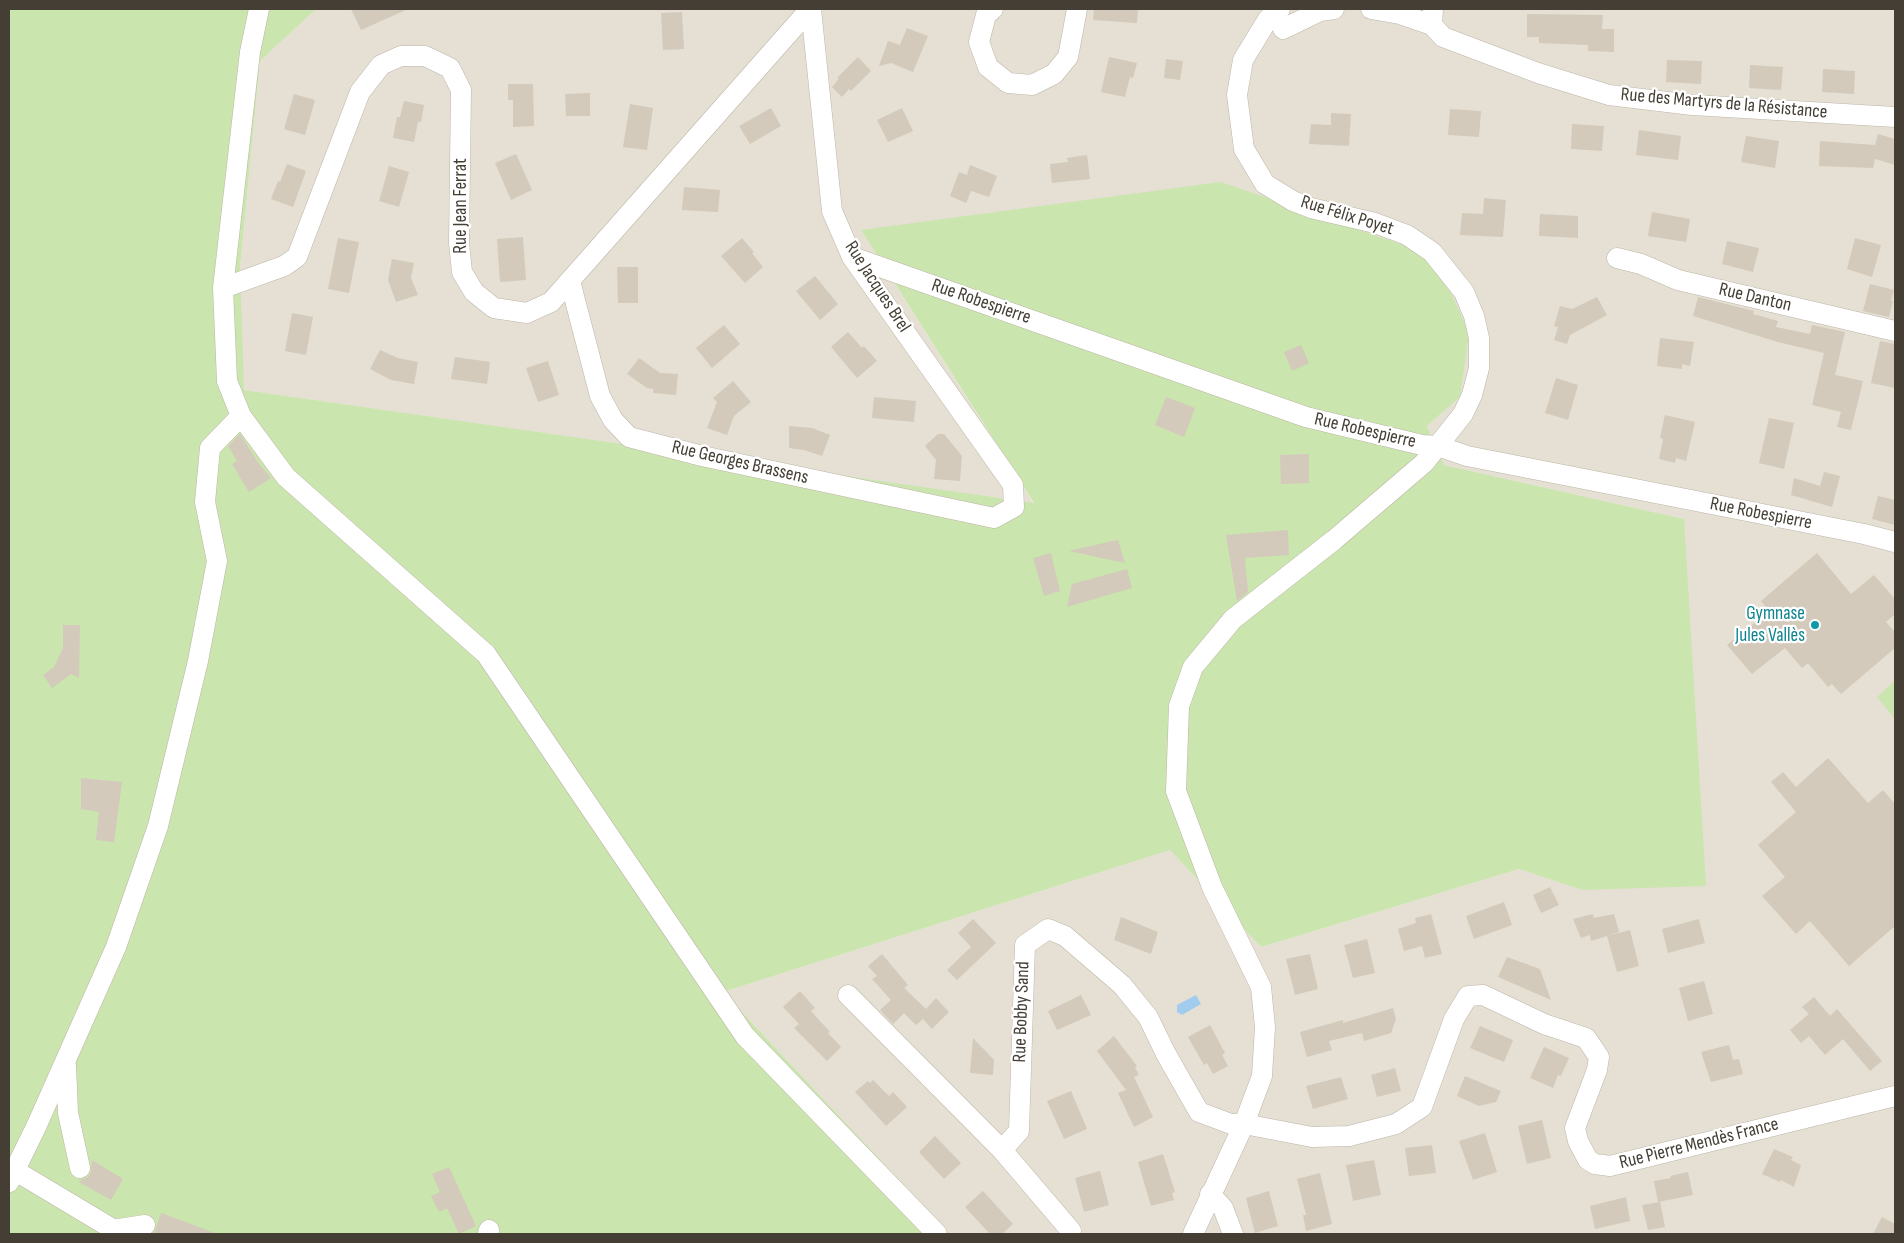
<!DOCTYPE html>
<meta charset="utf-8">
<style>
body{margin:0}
#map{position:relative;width:1904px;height:1243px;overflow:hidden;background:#f2eee5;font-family:"Sofia Sans Condensed",sans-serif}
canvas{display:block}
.frame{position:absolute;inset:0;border:10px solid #443e35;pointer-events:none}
</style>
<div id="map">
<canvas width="1904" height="1243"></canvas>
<div class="frame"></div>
</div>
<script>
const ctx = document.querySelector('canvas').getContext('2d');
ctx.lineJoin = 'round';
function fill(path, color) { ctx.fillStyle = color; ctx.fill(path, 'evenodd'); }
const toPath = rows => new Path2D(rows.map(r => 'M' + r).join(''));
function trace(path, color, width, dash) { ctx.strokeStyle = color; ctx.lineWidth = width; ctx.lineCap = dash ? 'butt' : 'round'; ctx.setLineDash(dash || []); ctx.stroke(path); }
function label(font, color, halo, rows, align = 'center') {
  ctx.font = font + ' "Sofia Sans Condensed",sans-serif'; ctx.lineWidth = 4.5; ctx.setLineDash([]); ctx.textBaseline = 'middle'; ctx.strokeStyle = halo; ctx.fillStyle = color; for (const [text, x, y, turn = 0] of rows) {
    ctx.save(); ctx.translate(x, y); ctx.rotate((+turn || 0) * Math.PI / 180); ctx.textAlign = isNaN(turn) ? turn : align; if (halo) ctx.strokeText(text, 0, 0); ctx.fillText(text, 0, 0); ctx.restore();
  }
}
const residential = toPath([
 [316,9,1895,9,1895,1234,950,1234,723,992,1170,850,1261,947,1519,869,1582,890,1684,519,1444,465,1427,426,1460,397,861,230,1034,504,243,390,240,268,260,61]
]);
const green = toPath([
 [9,9,316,9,260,61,240,268,244,390,1034,503,861,230,1221,182,1420,251,1447,284,1469,333,1460,397,1427,426,1444,465,1684,519,1706,886,1582,890,1519,869,1261,947,1170,850,723,992,950,1234,9,1234],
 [1895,681,1895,719,1877,697]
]);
const water = toPath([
 [1196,995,1201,1004,1182,1015,1177,1012,1177,1005]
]);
const building = toPath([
 [351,9,408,9,361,30],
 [1094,9,1138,9,1137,23,1093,20],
 [682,12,684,49,663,50,661,13],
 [1527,14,1603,15,1602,29,1614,29,1614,52,1588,51,1588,45,1539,43,1539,37,1527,37],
 [907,28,928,36,913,72,891,63,879,66,888,41,900,45],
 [858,57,871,71,851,91,849,89,842,97,832,87,839,79,837,78],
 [1109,57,1137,63,1133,78,1130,77,1125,97,1101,92],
 [1166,59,1183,61,1180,80,1164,78],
 [1667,60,1702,61,1701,84,1666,82],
 [1750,65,1783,67,1781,90,1749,88],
 [1823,69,1855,71,1854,94,1822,92],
 [508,84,533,84,534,126,513,127,513,100,508,100],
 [590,93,590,116,566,116,565,94],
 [294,94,315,100,305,135,284,129],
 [404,101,424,105,421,122,418,122,414,142,393,138,397,117,400,117],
 [630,104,653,108,647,150,623,147],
 [771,108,781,126,750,144,739,126],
 [902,108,913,131,888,142,877,120],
 [1450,109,1481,111,1479,137,1448,135],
 [1331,113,1351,114,1349,146,1309,144,1311,124,1331,125],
 [1572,124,1604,126,1602,151,1571,149],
 [1639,130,1681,136,1678,160,1636,155],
 [1878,134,1895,139,1895,165,1875,159,1873,168,1819,166,1820,141,1875,145],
 [1746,136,1779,141,1775,168,1741,162],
 [516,154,532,190,511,200,495,163],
 [1087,155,1090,179,1052,183,1050,164,1068,162,1067,158],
 [287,164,306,171,293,207,271,199,278,181,280,182],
 [970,165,997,176,989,197,971,191,966,203,950,196,959,172,967,175],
 [389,166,409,172,399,207,379,201],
 [684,187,720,190,718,212,682,210],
 [1484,198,1506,200,1503,237,1460,235,1462,213,1483,214],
 [1652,212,1690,219,1686,242,1648,236],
 [1540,214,1578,216,1578,238,1539,236],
 [523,237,526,280,500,282,497,239],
 [338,238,359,242,349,293,328,289],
 [742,238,754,252,752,253,763,267,745,283,721,256],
 [1855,238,1881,245,1872,277,1847,269],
 [1727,241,1759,248,1753,272,1722,264],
 [392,259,414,263,411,278,418,295,396,302,388,280],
 [617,267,638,267,638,303,618,303],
 [815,276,838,304,820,320,796,291],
 [1870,284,1894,290,1891,301,1893,301,1889,317,1863,311],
 [1597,297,1607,315,1570,335,1567,344,1554,340,1558,327,1554,326,1560,306,1572,309],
 [1698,297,1754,311,1753,314,1778,321,1776,327,1810,334,1812,325,1845,332,1835,375,1863,381,1851,430,1837,427,1841,412,1812,405,1824,353,1778,342,1693,316],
 [292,313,313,317,306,355,285,351],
 [724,325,740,344,712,368,696,348],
 [848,332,862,348,864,346,877,361,857,378,831,347],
 [1660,338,1694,342,1690,366,1682,364,1682,369,1657,366],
 [1880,341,1895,344,1895,388,1871,383],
 [1301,345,1309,363,1292,371,1284,352],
 [380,350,398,358,418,362,414,384,391,380,370,369],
 [455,357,490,362,487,384,451,379],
 [639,358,660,373,678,374,676,395,653,393,653,389,647,388,627,374],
 [548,361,559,395,538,402,526,368],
 [1556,378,1578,385,1568,420,1545,413],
 [733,381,751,402,734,416,727,435,707,428,717,402,713,398],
 [874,397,916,401,914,422,872,418],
 [1166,397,1195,408,1184,437,1155,425],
 [1665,415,1695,422,1686,461,1676,458,1675,463,1659,459,1663,439,1660,438],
 [1769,418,1794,423,1784,469,1759,463],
 [789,426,812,428,830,435,822,456,804,450,789,448],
 [240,434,257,461,271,478,249,492,232,464,237,461,228,446],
 [938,434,944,434,962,456,960,481,934,479,936,460,925,446],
 [1309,454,1309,483,1281,484,1280,455],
 [1824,472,1840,476,1832,507,1791,495,1794,478,1820,486],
 [1878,496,1895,500,1895,525,1872,519],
 [1288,530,1289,555,1245,558,1248,592,1237,601,1226,535],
 [1118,540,1125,563,1069,551,1108,542],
 [1051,553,1060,591,1044,596,1033,558],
 [1817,553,1851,594,1874,575,1895,599,1895,614,1886,622,1895,632,1895,648,1841,694,1832,684,1828,687,1808,663,1802,668,1785,648,1752,674,1727,645,1769,611,1761,601],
 [1127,569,1132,588,1067,607,1072,584],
 [63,625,80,625,79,678,71,674,52,688,43,675,54,667,63,648],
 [1828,758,1868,803,1883,790,1895,804,1895,926,1849,966,1810,921,1796,934,1762,896,1785,877,1758,845,1796,812,1771,782,1783,772,1796,787],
 [81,778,122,782,114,842,96,840,99,812,81,809],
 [1550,887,1559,905,1541,913,1533,895],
 [1504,902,1512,925,1474,939,1466,916],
 [1431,914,1442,954,1425,958,1422,946,1404,951,1398,929,1416,923,1415,918],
 [1593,914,1594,918,1614,914,1619,932,1607,936,1630,930,1639,966,1617,972,1607,936,1591,941,1590,935,1581,938,1573,919],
 [1121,917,1158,932,1151,954,1114,940],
 [973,919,996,943,957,980,947,970,971,947,958,933],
 [1699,919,1705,943,1668,953,1662,929],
 [1367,939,1375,973,1353,978,1344,945],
 [882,954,908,985,904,988,926,1009,936,998,949,1012,932,1029,923,1019,916,1025,904,1013,893,1024,880,1010,891,1000,872,979,877,976,868,966],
 [1310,954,1318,989,1295,995,1286,959],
 [1507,957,1540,969,1551,1000,1498,977],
 [1704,981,1713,1014,1688,1021,1679,988],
 [800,991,815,1008,811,1011,830,1032,828,1033,841,1047,827,1061,794,1028,799,1024,783,1007],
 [1081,995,1091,1015,1057,1030,1048,1011],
 [1814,997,1830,1016,1837,1009,1882,1061,1870,1071,1843,1039,1825,1055,1809,1036,1801,1043,1790,1030,1809,1014,1802,1007],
 [1393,1008,1396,1019,1391,1033,1364,1041,1362,1033,1329,1041,1332,1050,1307,1057,1300,1032,1343,1020,1343,1023],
 [1210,1025,1225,1053,1222,1055,1228,1066,1213,1074,1207,1063,1204,1065,1188,1037],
 [1480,1026,1513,1040,1504,1062,1470,1048],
 [1114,1036,1137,1066,1135,1067,1139,1075,1134,1077,1153,1117,1134,1127,1118,1093,1126,1090,1097,1051],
 [973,1038,994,1060,993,1075,970,1073],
 [1729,1045,1733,1060,1739,1059,1743,1074,1711,1082,1701,1052],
 [1544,1047,1569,1058,1561,1076,1558,1075,1553,1088,1530,1078],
 [1395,1068,1401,1091,1377,1097,1371,1075],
 [1465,1076,1501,1091,1496,1102,1479,1106,1457,1096],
 [1341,1077,1348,1099,1313,1109,1306,1086],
 [873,1080,889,1096,893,1092,907,1107,886,1126,855,1092,868,1081,870,1083],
 [1071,1091,1087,1129,1064,1139,1047,1101],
 [1542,1120,1551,1158,1527,1164,1518,1126],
 [1485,1133,1497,1172,1473,1180,1459,1141],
 [935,1136,961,1163,944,1179,919,1152],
 [1432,1145,1436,1173,1409,1176,1405,1148],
 [1774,1149,1793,1157,1791,1160,1801,1165,1794,1187,1781,1180,1780,1182,1762,1174],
 [1163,1154,1175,1192,1172,1193,1174,1200,1151,1206,1138,1162],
 [92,1160,123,1179,111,1200,79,1182,81,1180,88,1177,91,1172],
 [1374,1160,1381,1195,1353,1201,1346,1165],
 [449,1167,476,1226,459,1234,447,1208,439,1212,431,1196,440,1192,432,1174],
 [1100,1171,1109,1205,1084,1212,1075,1178],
 [1688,1172,1693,1195,1658,1202,1654,1181,1671,1178,1670,1176],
 [1320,1173,1332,1224,1306,1231,1303,1215,1306,1215,1297,1179],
 [983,1191,1013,1224,1002,1234,990,1234,965,1207],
 [1269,1191,1278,1226,1255,1233,1246,1198],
 [1626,1197,1630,1221,1595,1229,1590,1206],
 [1660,1202,1665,1227,1648,1230,1642,1205],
 [161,1213,215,1233,215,1234,154,1234],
 [1882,1217,1895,1224,1895,1234,1873,1234]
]);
const minor = toPath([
 [259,9,250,52,223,288,227,381,241,416,286,477,486,654,745,1036,937,1234],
 [993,9,986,15,979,42,988,67,1008,83,1032,85,1054,74,1068,57,1077,9],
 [1371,9,1400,14,1432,25],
 [1433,9,1432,25,1443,37,1538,73,1609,95,1692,105,1895,117],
 [1283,29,1320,11,1334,9],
 [852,257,1306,417,1422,445,1438,446,1467,456,1864,534,1895,542],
 [1617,258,1641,264,1678,280,1895,331],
 [570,281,600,396,613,420,629,437,702,456,994,518,1014,507,1013,485,852,257,832,211,811,9],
 [223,288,284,266,297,257,360,92,381,65,401,56,425,56,450,68,461,90,459,243,462,272,474,292,494,308,527,313,551,302,810,9],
 [848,995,1002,1150,1071,1231],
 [66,1065,68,1113,80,1168],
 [1002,1150,1019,1131,1025,945,1048,929,1065,936,1122,985,1148,1017,1166,1054,1199,1112,1231,1124,1244,1124,1312,1137,1349,1136,1396,1124,1422,1107,1454,1019,1468,996,1483,995,1544,1024,1586,1038,1599,1057,1597,1070,1575,1128,1578,1141,1588,1160,1595,1164,1610,1166,1895,1096],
 [14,1170,121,1234],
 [9,1182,36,1127,116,947,158,826,198,661,217,561,205,502,210,448,241,416],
 [1210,1194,1223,1208,1233,1234],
 [113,1230,145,1225],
 [488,1234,489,1230],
 [1193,1234,1244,1124,1262,1076,1265,1027,1261,987,1212,887,1176,791,1179,706,1193,667,1233,619,1334,540,1424,463,1463,414,1472,395,1479,368,1479,338,1474,316,1464,292,1432,252,1407,235,1375,223,1311,208,1293,201,1265,184,1244,149,1237,95,1243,60,1268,19,1280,9]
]);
const markers = [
 [1815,625,5,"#0f9aa8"]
];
const streetNames = [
 ["Rue des Martyrs de la Résistance",1724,104,5],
 ["Rue Jean Ferrat",461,206,-90],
 ["Rue Félix Poyet",1347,216,17],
 ["Rue Jacques Brel",877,287,57],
 ["Rue Danton",1755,298,13],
 ["Rue Robespierre",981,302,19],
 ["Rue Robespierre",1365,431,13],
 ["Rue Georges Brassens",740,463,13],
 ["Rue Robespierre",1761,514,11],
 ["Rue Bobby Sand",1022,1012,-88],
 ["Rue Pierre Mendès France",1699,1144,-14]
];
const cultureNames = [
 ["Gymnase",1805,614],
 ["Jules Vallès",1805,636]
];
fill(residential, '#e5e0d3');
fill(green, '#cae5ae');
fill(water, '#a2cced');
fill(building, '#d3cabb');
trace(minor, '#bdb6a8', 21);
trace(minor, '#fff', 20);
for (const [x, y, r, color] of markers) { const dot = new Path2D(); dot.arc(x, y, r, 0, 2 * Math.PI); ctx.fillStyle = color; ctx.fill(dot); trace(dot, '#fff', 2); }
label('19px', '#443e35', '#fff', streetNames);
label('19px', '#0d838f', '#fff', cultureNames, 'right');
</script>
